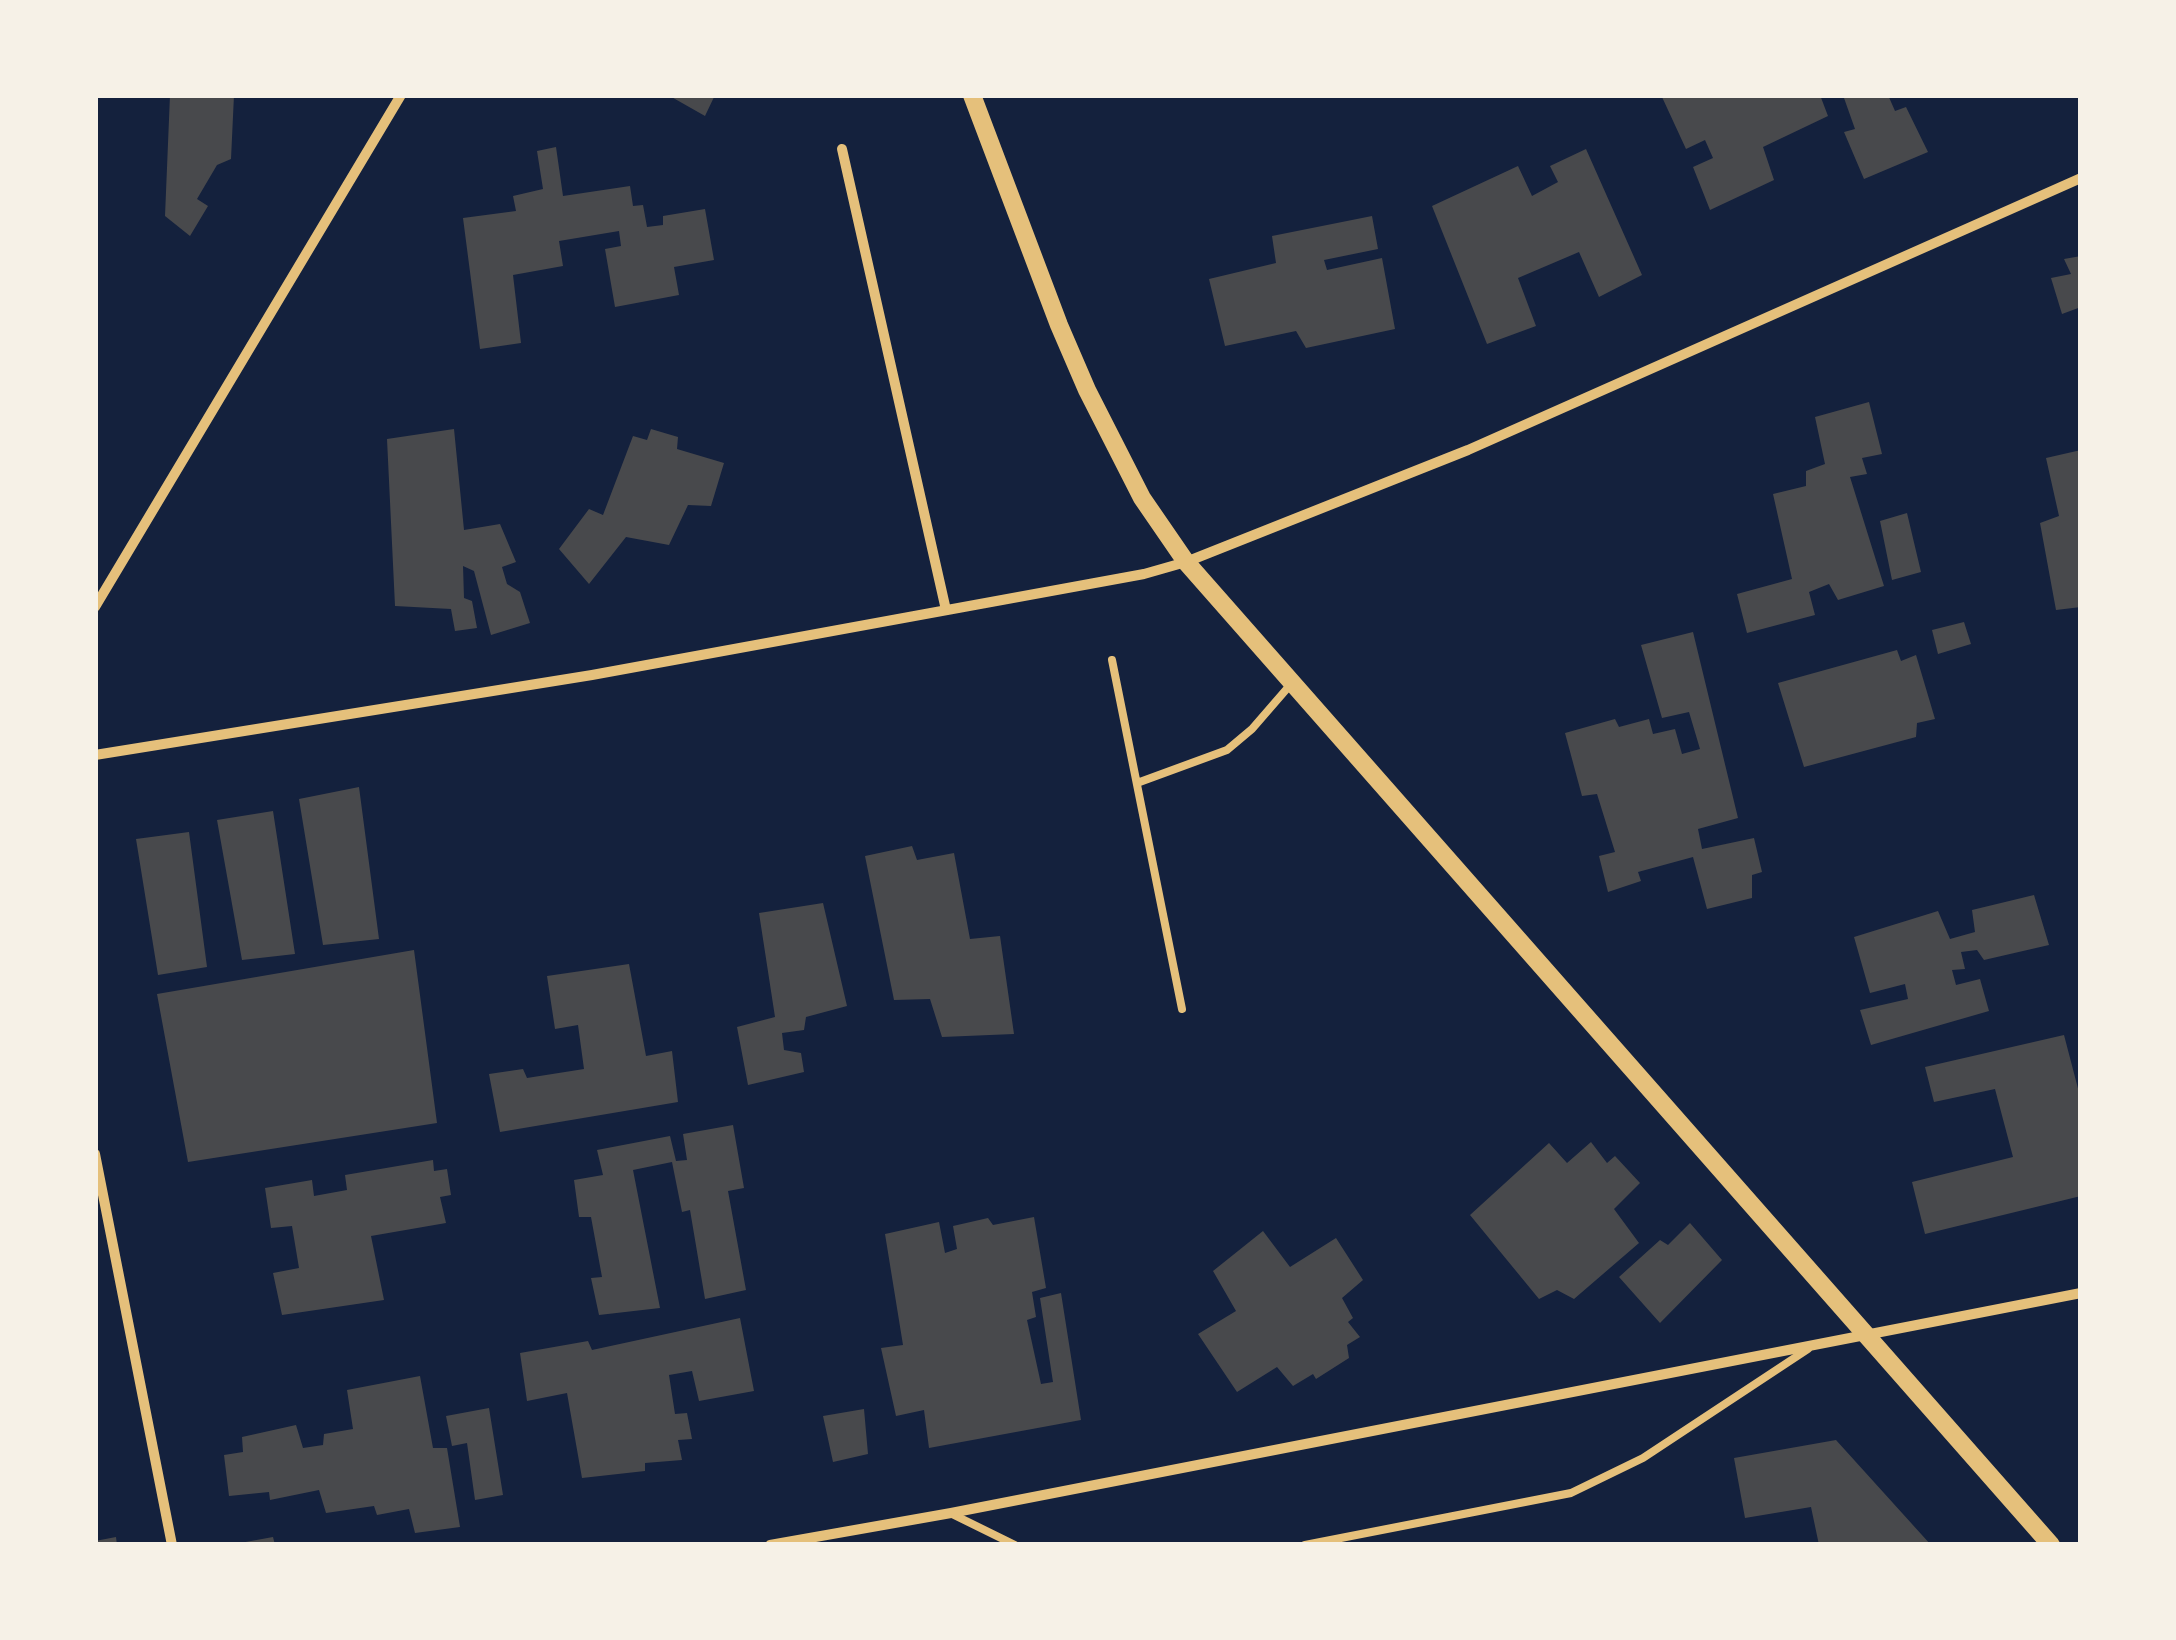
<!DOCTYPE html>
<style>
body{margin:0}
#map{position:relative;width:2176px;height:1640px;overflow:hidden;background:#14213d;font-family:"PT Sans",sans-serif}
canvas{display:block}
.frame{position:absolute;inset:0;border:98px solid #f6f1e7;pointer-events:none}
</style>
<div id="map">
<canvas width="2176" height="1640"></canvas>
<div class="frame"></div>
</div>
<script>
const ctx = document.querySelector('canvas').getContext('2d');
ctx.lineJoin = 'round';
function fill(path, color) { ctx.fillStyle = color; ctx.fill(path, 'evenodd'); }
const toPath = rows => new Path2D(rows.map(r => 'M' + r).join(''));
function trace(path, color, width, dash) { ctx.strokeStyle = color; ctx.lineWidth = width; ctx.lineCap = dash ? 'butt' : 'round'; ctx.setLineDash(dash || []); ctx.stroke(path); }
const building = toPath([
 [170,95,234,95,231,159,217,165,197,199,208,206,190,236,165,216],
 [668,95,715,95,705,116],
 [1665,95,1820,95,1828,116,1763,147,1774,180,1710,210,1693,167,1713,158,1705,140,1686,149,1662,97],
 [1850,95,1888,95,1895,111,1906,107,1928,152,1864,179,1844,132,1855,129,1844,98],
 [556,147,563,196,630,186,633,206,643,205,647,227,663,225,663,216,705,209,714,260,674,267,679,295,615,307,605,249,621,246,619,231,559,241,563,266,513,275,521,343,480,349,463,218,516,211,513,196,543,189,537,151],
 [1586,149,1642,275,1599,297,1579,252,1518,278,1536,326,1487,344,1432,206,1518,166,1532,196,1558,182,1550,166],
 [1372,216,1378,249,1324,260,1327,270,1382,258,1395,329,1306,348,1296,331,1225,346,1209,279,1276,263,1272,236],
 [2081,256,2081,307,2062,314,2051,278,2071,274,2064,259],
 [1869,402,1882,454,1862,458,1867,474,1850,477,1884,586,1838,600,1829,584,1809,592,1815,615,1747,633,1737,594,1792,579,1773,494,1806,486,1806,471,1825,464,1815,417],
 [454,429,464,530,500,524,516,562,502,567,507,584,520,592,530,623,491,635,474,571,463,566,464,598,472,601,477,628,455,631,451,609,395,606,387,439],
 [651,429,678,437,677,449,724,463,711,506,688,505,669,545,626,537,589,584,559,549,589,509,603,515,633,436,647,440],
 [2081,450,2081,607,2056,610,2040,523,2059,516,2046,458],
 [1907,513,1921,572,1892,580,1880,521],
 [1964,622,1971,644,1938,654,1932,630],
 [1693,632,1738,818,1698,829,1702,849,1754,838,1762,872,1752,875,1752,898,1707,909,1693,857,1638,872,1641,881,1608,892,1599,856,1615,852,1597,794,1582,796,1565,733,1615,719,1619,727,1649,719,1653,734,1675,729,1682,754,1700,749,1689,712,1662,718,1641,645],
 [1897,650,1901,661,1916,655,1935,719,1917,723,1916,737,1804,767,1778,683],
 [359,787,379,939,323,945,299,799],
 [273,811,295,954,242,960,217,820],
 [189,832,207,967,158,975,136,839],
 [912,846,917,860,954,853,970,939,1000,936,1014,1034,942,1037,930,999,894,1000,865,856],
 [2034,895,2049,945,1984,960,1977,950,1961,952,1965,969,1952,970,1956,985,1980,979,1989,1011,1871,1045,1860,1010,1908,999,1905,984,1870,993,1854,937,1938,911,1950,939,1975,932,1972,910],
 [823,903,847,1006,806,1017,804,1030,782,1033,784,1050,801,1053,804,1072,748,1085,737,1027,775,1017,759,913],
 [414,950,437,1123,188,1162,157,994],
 [629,964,646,1056,672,1051,678,1102,500,1132,489,1074,523,1069,527,1078,584,1069,578,1025,555,1029,547,976],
 [2064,1035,2081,1100,2081,1196,1925,1234,1912,1182,2013,1157,1995,1089,1934,1102,1925,1067],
 [733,1125,744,1188,728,1191,746,1290,705,1299,690,1210,682,1212,672,1162,633,1170,660,1308,599,1315,591,1278,602,1277,591,1217,579,1217,574,1180,603,1175,597,1150,670,1136,676,1161,687,1160,683,1134],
 [1591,1142,1607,1163,1615,1156,1640,1183,1614,1209,1639,1243,1574,1299,1557,1290,1539,1299,1470,1215,1549,1143,1567,1163],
 [433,1160,434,1171,447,1169,451,1195,440,1197,446,1223,371,1236,384,1300,282,1315,273,1273,299,1268,292,1226,271,1228,265,1188,312,1180,314,1196,347,1190,345,1175],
 [1034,1217,1046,1288,1032,1292,1036,1317,1027,1320,1041,1384,1053,1382,1040,1298,1061,1293,1081,1420,929,1448,924,1410,896,1416,881,1348,903,1345,885,1234,939,1222,945,1253,957,1249,953,1226,988,1218,993,1225],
 [1690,1223,1722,1260,1660,1323,1619,1277,1660,1240,1668,1245],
 [1263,1231,1290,1267,1336,1238,1363,1280,1342,1298,1353,1318,1348,1322,1360,1337,1347,1345,1349,1358,1316,1379,1313,1374,1293,1386,1277,1367,1237,1392,1198,1334,1236,1311,1213,1271],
 [740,1318,754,1391,699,1401,692,1371,669,1375,675,1414,687,1413,692,1439,678,1440,682,1460,645,1463,645,1471,582,1478,567,1393,527,1401,520,1353,588,1341,592,1350],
 [420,1376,433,1448,447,1448,460,1527,415,1533,409,1509,377,1515,374,1506,326,1513,319,1490,270,1500,269,1492,229,1496,224,1455,243,1452,242,1437,296,1425,303,1448,323,1445,324,1434,353,1429,347,1390],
 [489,1408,503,1495,475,1500,467,1443,452,1446,446,1416],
 [864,1409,868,1454,833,1462,823,1416],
 [1836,1440,1931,1545,1819,1545,1811,1507,1745,1518,1734,1458],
 [116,1537,117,1545,95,1545,95,1541],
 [273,1537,275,1545,240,1545,240,1543]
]);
const service = toPath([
 [1112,660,1182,1009],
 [1137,783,1227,750,1252,729,1291,684],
 [952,1514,1015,1545],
 [1305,1545,1571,1493,1643,1458,1808,1349]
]);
const minor = toPath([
 [842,149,946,610],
 [95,607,401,95],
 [95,755,592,675,1144,574,1186,562,1468,450,2081,178],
 [95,1154,172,1545],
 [770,1545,951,1513,2081,1293]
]);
const tertiary = toPath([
 [972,95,1059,325,1087,390,1142,498,1186,562,2051,1545]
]);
fill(building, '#48494c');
trace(service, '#e5c07b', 8);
trace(minor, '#e5c07b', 10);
trace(tertiary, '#e5c07b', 18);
</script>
